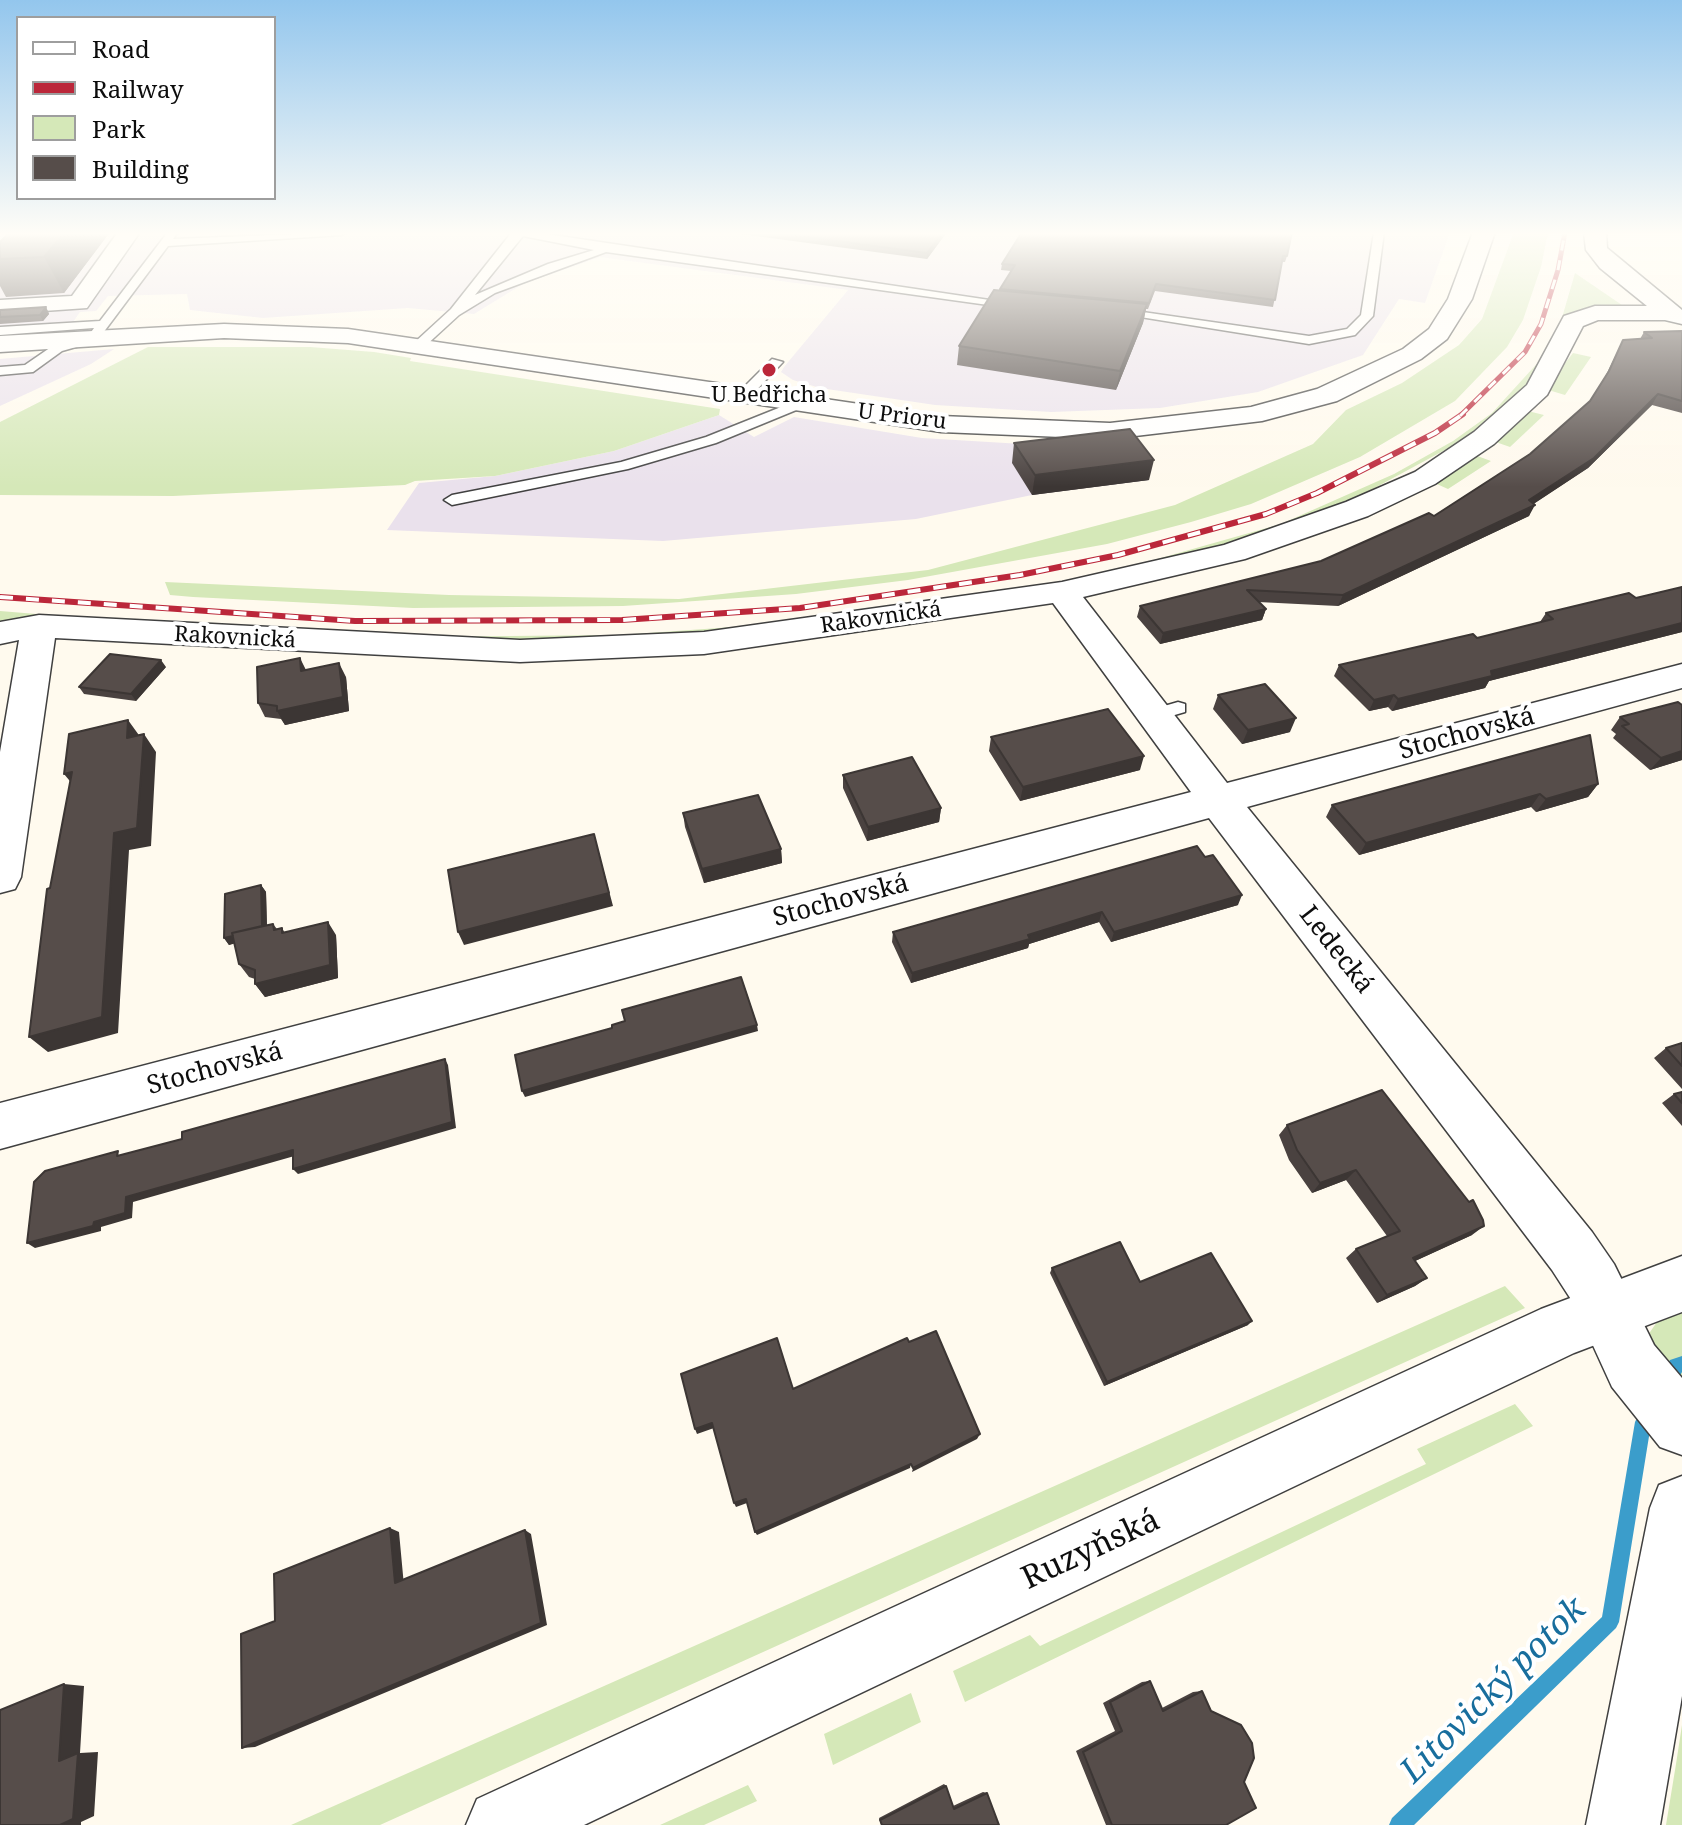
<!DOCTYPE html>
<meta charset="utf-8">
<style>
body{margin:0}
#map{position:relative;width:1682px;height:1825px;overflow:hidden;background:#fffaee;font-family:"Noto Serif",serif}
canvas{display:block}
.legend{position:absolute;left:16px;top:16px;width:260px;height:184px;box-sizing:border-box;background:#fff;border:2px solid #9e9e9e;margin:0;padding:10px 14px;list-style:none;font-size:24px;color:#0d0d0d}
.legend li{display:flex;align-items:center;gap:16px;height:40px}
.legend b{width:40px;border:2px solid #9e9e9e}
</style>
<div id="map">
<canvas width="1682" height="1825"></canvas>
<ul class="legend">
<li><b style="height:10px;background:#fff"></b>Road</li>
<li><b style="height:10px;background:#bb273a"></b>Railway</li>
<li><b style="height:22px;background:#d5e8b8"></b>Park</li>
<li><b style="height:22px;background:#564d4a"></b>Building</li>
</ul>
</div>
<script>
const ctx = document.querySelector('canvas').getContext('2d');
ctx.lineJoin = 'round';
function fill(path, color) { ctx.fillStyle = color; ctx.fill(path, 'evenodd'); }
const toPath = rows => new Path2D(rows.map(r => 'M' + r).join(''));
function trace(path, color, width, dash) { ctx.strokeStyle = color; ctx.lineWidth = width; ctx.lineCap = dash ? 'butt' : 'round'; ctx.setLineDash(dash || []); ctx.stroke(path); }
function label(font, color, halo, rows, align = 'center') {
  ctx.font = font + ' "Noto Serif",serif'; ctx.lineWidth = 8; ctx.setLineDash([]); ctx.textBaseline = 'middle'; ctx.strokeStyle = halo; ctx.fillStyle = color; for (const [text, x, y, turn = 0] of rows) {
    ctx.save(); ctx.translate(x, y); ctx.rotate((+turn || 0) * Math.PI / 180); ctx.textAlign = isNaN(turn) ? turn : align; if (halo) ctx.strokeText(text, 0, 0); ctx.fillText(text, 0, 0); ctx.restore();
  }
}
const industrial = toPath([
 [0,232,1450,232,1425,303,1399,299,1363,355,1258,392,1160,408,1051,412,935,405,820,388,793,380,781,372,784,367,848,290,600,257,523,284,474,314,408,308,263,318,190,310,187,294,108,296,96,311,80,312,71,325,0,329],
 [114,349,91,364,0,406,0,359],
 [719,415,754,437,794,417,922,438,1072,447,1123,446,1149,480,1032,495,916,519,663,541,387,530,419,483,495,476,614,451]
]);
const green = toPath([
 [1514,232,1548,232,1541,267,1523,320,1507,347,1455,401,1360,457,1251,504,1191,522,1107,544,908,580,796,594,623,606,413,608,193,597,170,595,165,582,449,595,679,599,928,570,1175,505,1313,444,1346,410,1402,383,1459,345,1482,319],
 [1575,273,1622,305,1585,309,1530,384,1498,415,1458,443,1356,498,1205,552,1059,587,794,627,528,642,0,625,0,611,170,625,399,637,620,635,803,622,1029,588,1129,567,1281,524,1394,474,1453,441,1492,413,1543,357,1559,328],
 [148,347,310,347,374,352,411,358,410,361,720,409,719,415,614,451,495,476,415,481,405,485,173,496,0,495,0,422],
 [1573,353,1591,357,1565,395,1545,389],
 [1524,410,1544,415,1510,447,1490,440],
 [1472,454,1491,461,1448,489,1430,481],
 [1505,1286,1525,1308,380,1825,291,1825],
 [1682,1313,1682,1396,1648,1335,1657,1322],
 [1515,1404,1533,1426,965,1702,953,1671,1030,1635,1040,1646,1426,1464,1417,1449],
 [911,1693,921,1722,833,1765,824,1734],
 [1682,1725,1682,1825,1666,1825,1676,1764],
 [748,1785,757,1801,704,1825,660,1825]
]);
const stream = toPath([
 [1682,1356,1682,1372,1673,1387,1667,1389,1661,1387,1659,1381,1670,1360,1682,1356],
 [1650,1402,1656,1404,1658,1410,1651,1424,1619,1622,1616,1628,1414,1825,1389,1825,1392,1818,1602,1617,1635,1422,1644,1404,1650,1402]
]);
const service = toPath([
 [168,232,178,232,173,239,347,232,342,235,168,246,97,341,62,351,33,372,0,375,0,367,25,365,54,345,89,335,94,328,0,335,0,327,100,321,168,232],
 [512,232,533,232,1023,305,1017,309,606,252,495,293,459,315,423,348,415,348,415,342,451,309,512,232],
 [523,236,594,250,548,264,475,295,523,236],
 [1374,232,1384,232,1373,316,1355,335,1309,344,1109,312,1115,308,1309,336,1347,329,1361,315,1374,232],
 [772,359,783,362,749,398,739,398,739,392,772,359],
 [801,399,808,403,806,406,716,443,628,469,452,505,444,500,452,495,621,462,706,437,801,399],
 [1178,702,1185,704,1185,712,1154,721,1145,715,1147,711,1178,702]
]);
const minor = toPath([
 [118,232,140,232,87,308,0,314,0,300,72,296,118,232],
 [1473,232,1495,232,1472,299,1447,339,1421,359,1337,401,1262,421,1110,439,941,432,348,343,224,338,0,352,0,336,224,324,348,329,941,416,1110,423,1251,407,1317,389,1403,349,1429,329,1448,299,1473,232],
 [1584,232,1606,232,1607,248,1682,310,1682,324,1665,320,1598,320,1583,326,1547,395,1494,444,1435,484,1368,516,1245,559,1083,597,1227,783,1682,664,1682,688,1247,807,1592,1232,1614,1264,1654,1345,1682,1378,1682,1455,1660,1447,1612,1387,1574,1304,1552,1270,1209,818,0,1149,0,1103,1191,792,1053,603,704,654,520,662,55,638,21,877,15,889,0,893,0,752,19,640,0,644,0,622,39,615,520,640,704,632,1062,582,1224,545,1346,502,1415,472,1474,432,1527,385,1564,316,1595,306,1647,306,1600,268,1586,250,1584,232],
 [1682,1476,1682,1696,1660,1825,1586,1825,1650,1508,1659,1485,1682,1476]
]);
const tertiary = toPath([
 [1682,1256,1682,1312,1574,1353,584,1825,466,1825,477,1799,1541,1309,1682,1256]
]);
const railFar1 = toPath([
 [1460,416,1525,352,1541,324,1558,270,1565,232]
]);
const rail = toPath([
 [0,597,355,621,622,620,800,608,1020,575,1118,555,1266,514,1317,493,1435,433,1463,414]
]);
const wall = toPath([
 [10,232,110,232,64,293,6,297,0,286,0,242],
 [726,232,947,232,927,259],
 [1287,256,1285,262,1282,262,1273,307,1155,291,1148,309,1146,309,1143,323,1116,390,957,365,959,346,1000,291,1011,271,1001,270,1002,264],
 [46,307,49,314,43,321,0,324,0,310],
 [1682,331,1682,413,1652,405,1588,468,1533,504,1529,516,1338,606,1258,602,1266,609,1262,620,1160,644,1137,617,1140,606,1321,561,1434,516,1530,454,1590,401,1605,377,1623,340,1640,339,1644,332],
 [1014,443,1149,480,1032,495,1012,463],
 [1682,587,1682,632,1489,681,1485,688,1392,711,1388,707,1369,711,1334,676,1339,665,1477,638,1540,622,1546,613,1636,598],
 [166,667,136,701,84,694,79,687],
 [306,670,346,677,349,711,285,725,281,719,265,717,258,703],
 [1218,695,1290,732,1242,744,1213,709],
 [1682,705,1682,760,1650,770,1613,738,1616,734,1611,730,1620,717],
 [991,737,1140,770,1020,801,989,751],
 [843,775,941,808,939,822,867,841,843,788],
 [1598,784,1588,797,1536,812,1531,807,1359,855,1326,817,1332,805],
 [683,813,781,849,782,863,704,883,685,827],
 [1197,846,1238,905,1111,942,1099,922,1029,944,1028,948,911,983,892,942,893,932],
 [261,885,266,892,267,925,273,924,277,929,282,928,285,933,336,935,338,978,265,997,255,984,255,979,249,977,239,964,234,943,229,945,224,938],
 [1682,1043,1682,1089,1654,1058,1666,1048],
 [1682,1092,1682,1126,1662,1103,1674,1094],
 [1287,1125,1472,1235,1415,1261,1427,1278,1415,1286,1377,1303,1346,1258,1356,1249,1387,1236,1346,1180,1312,1193,1289,1160,1279,1135],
 [1052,1268,1248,1325,1104,1386,1050,1273],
 [1150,1681,1162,1708,1193,1692,1202,1691,1226,1825,1106,1825,1076,1751,1115,1731,1103,1703,1142,1682],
 [944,1784,946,1786,953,1806,983,1792,987,1793,999,1825,881,1825,879,1818]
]);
const shadedWall = toPath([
 [65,232,110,232,64,293,44,257],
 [943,232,947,232,927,259,927,253],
 [1147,304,1143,323,1116,390,1120,371],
 [46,307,49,314,43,321,40,315],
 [1658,394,1652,405,1588,468,1523,511,1529,500],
 [1154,460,1149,480,1032,495,1035,475],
 [1535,505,1529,516,1338,606,1343,595],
 [1266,609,1262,620,1160,644,1163,633],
 [1682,623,1682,632,1489,681,1485,688,1392,711,1398,699,1491,671],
 [300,658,307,672,301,671],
 [161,660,166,667,136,701,131,694],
 [339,663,346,677,349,711,285,725,277,711],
 [1394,695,1388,707,1369,711,1374,700],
 [1296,718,1290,732,1242,744,1248,730],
 [128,720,141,738,127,738],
 [144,734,156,752,151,846,129,850,118,1033,48,1052,29,1037],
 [1682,751,1682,760,1650,770,1661,758],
 [1144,756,1140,770,1020,801,1023,787],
 [72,772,79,792,64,774],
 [1598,784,1588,797,1536,812,1546,799],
 [1540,794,1531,807,1359,855,1366,843],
 [941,808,939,822,867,841,868,827],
 [594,834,613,906,464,945,458,932],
 [781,849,782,863,704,883,702,869],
 [261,885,266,892,267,935,229,945,224,938],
 [1242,895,1238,905,1111,942,1114,932],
 [1102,912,1099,922,1029,944,1028,948,911,983,912,973],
 [328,922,336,935,338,978,265,997,255,984],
 [757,1025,758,1031,525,1097,522,1091],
 [445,1059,448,1065,456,1128,298,1174,293,1169],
 [293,1150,298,1155,133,1202,132,1218,101,1227,101,1231,35,1248,27,1243,94,1222,126,1197],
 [1356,1170,1346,1180,1312,1193,1320,1183],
 [1484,1226,1472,1235,1402,1267,1413,1258],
 [1427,1278,1415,1286,1377,1303,1387,1295],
 [1252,1321,1248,1325,1104,1386,1107,1382],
 [712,1423,714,1428,697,1434,695,1429],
 [980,1434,977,1439,912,1472,913,1468],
 [911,1464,910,1468,757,1535,755,1532],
 [746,1499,747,1503,736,1507,734,1503],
 [390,1528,399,1532,404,1586,395,1583],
 [525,1530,531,1534,547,1625,255,1747,242,1748],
 [64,1684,84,1686,80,1753,98,1752,94,1816,81,1822,81,1825,60,1825,59,1761]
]);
const building = toPath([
 [10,232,65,232,44,257,0,259,0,242,10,232],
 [769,232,943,232,927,253,769,232],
 [1022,232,1292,232,1287,256,1283,256,1275,300,1156,284,1149,303,1000,289,1015,265,1002,264,1022,232],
 [994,290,1147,304,1120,371,959,346,994,290],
 [46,307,40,315,0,317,0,310,46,307],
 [1682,331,1682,401,1658,394,1594,458,1529,500,1535,505,1343,595,1247,590,1266,609,1163,633,1140,606,1321,561,1429,513,1434,516,1530,454,1590,401,1609,371,1623,340,1652,338,1644,332,1682,331],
 [1130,429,1154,460,1035,475,1014,443,1130,429],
 [1682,587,1682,623,1491,671,1492,676,1398,699,1394,695,1374,700,1339,665,1473,634,1477,638,1553,619,1546,613,1629,593,1636,598,1682,587],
 [110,654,161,660,131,694,79,687,110,654],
 [300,658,301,671,339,663,343,697,277,711,277,706,258,703,257,667,300,658],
 [1265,684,1296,718,1248,730,1218,695,1265,684],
 [1678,702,1682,705,1682,751,1661,758,1622,726,1629,724,1620,717,1678,702],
 [1108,709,1144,756,1023,787,991,737,1108,709],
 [128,720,127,738,144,734,137,828,114,833,102,1017,29,1037,47,889,50,888,72,772,64,774,69,734,128,720],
 [1590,735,1598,784,1546,799,1540,794,1366,843,1332,805,1590,735],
 [912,757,941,808,868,827,843,775,912,757],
 [758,795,781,849,702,869,683,813,758,795],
 [594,834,609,893,458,932,448,870,594,834],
 [1197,846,1205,857,1213,855,1242,895,1114,932,1102,912,1028,935,1030,939,912,973,893,932,1197,846],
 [261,885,262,926,232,933,233,936,224,938,225,894,261,885],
 [328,922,330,965,255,984,255,970,239,964,232,933,273,924,274,930,282,928,282,933,328,922],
 [741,977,757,1025,522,1091,515,1055,612,1028,612,1025,625,1021,622,1010,741,977],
 [1682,1043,1682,1066,1666,1048,1682,1043],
 [445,1059,452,1122,293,1169,293,1150,126,1197,125,1213,94,1222,93,1226,27,1243,34,1182,45,1171,118,1151,117,1156,182,1139,182,1132,445,1059],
 [1382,1090,1469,1202,1473,1200,1483,1220,1484,1226,1413,1258,1427,1278,1387,1295,1356,1249,1400,1231,1356,1170,1320,1183,1297,1150,1287,1125,1382,1090],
 [1682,1092,1682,1103,1674,1094,1682,1092],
 [1120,1242,1140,1282,1211,1253,1252,1321,1107,1382,1052,1268,1120,1242],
 [936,1331,980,1434,913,1468,911,1464,755,1532,746,1499,734,1503,712,1423,695,1429,681,1374,777,1338,793,1389,907,1338,909,1342,936,1331],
 [390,1528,395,1583,525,1530,541,1623,242,1748,241,1634,275,1621,274,1574,390,1528],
 [1150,1681,1163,1711,1202,1691,1211,1711,1241,1725,1252,1743,1254,1758,1244,1782,1256,1808,1226,1825,1112,1825,1083,1752,1122,1731,1110,1702,1150,1681],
 [64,1684,59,1761,78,1753,73,1819,60,1825,0,1825,0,1710,64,1684],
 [946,1786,954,1809,987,1793,999,1825,882,1825,880,1820,946,1786]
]);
const markers = [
 [769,370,8,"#bb273a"]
];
const farPoinames = [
 ["U Bedřicha",769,396]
];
const farStreetnames = [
 ["U Prioru",902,417,7],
 ["Rakovnická",881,618,-8],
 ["Rakovnická",235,638,3]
];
const streetNames = [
 ["Stochovská",1467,734,-15],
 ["Stochovská",841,901,-15],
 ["Ledecká",1336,950,52],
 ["Stochovská",215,1069,-15]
];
const nearStreetnames = [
 ["Ruzyňská",1091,1550,-25]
];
const nearWaternames = [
 ["Litovický potok",1494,1691,-45]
];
fill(industrial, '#eae1ec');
fill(green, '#d5e8b8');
fill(stream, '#3b9dcb');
trace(service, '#404040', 3);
trace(minor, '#404040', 3);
trace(tertiary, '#404040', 3);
fill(service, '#fff');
fill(minor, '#fff');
fill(tertiary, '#fff');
trace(railFar1, '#bb273a', 5);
trace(rail, '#bb273a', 6);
trace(railFar1, '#fff', 3, [10]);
trace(rail, '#fff', 4, [13]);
fill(wall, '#4a4240');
fill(shadedWall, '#3c3634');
fill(building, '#564d4a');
trace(building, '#3c3634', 2);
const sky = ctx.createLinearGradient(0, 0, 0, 487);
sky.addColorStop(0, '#93c6ed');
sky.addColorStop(0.48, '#fffdf7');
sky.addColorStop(1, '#fffdf700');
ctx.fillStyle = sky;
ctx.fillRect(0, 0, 1682, 487);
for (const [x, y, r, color] of markers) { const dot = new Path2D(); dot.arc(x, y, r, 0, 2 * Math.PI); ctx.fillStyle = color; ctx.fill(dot); trace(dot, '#fff', 3); }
label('22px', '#0d0d0d', '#fff', farPoinames);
label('22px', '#0d0d0d', '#fff', farStreetnames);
label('26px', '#0d0d0d', '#fff', streetNames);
label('32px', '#0d0d0d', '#fff', nearStreetnames);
label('italic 34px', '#186e9d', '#fff', nearWaternames);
</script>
